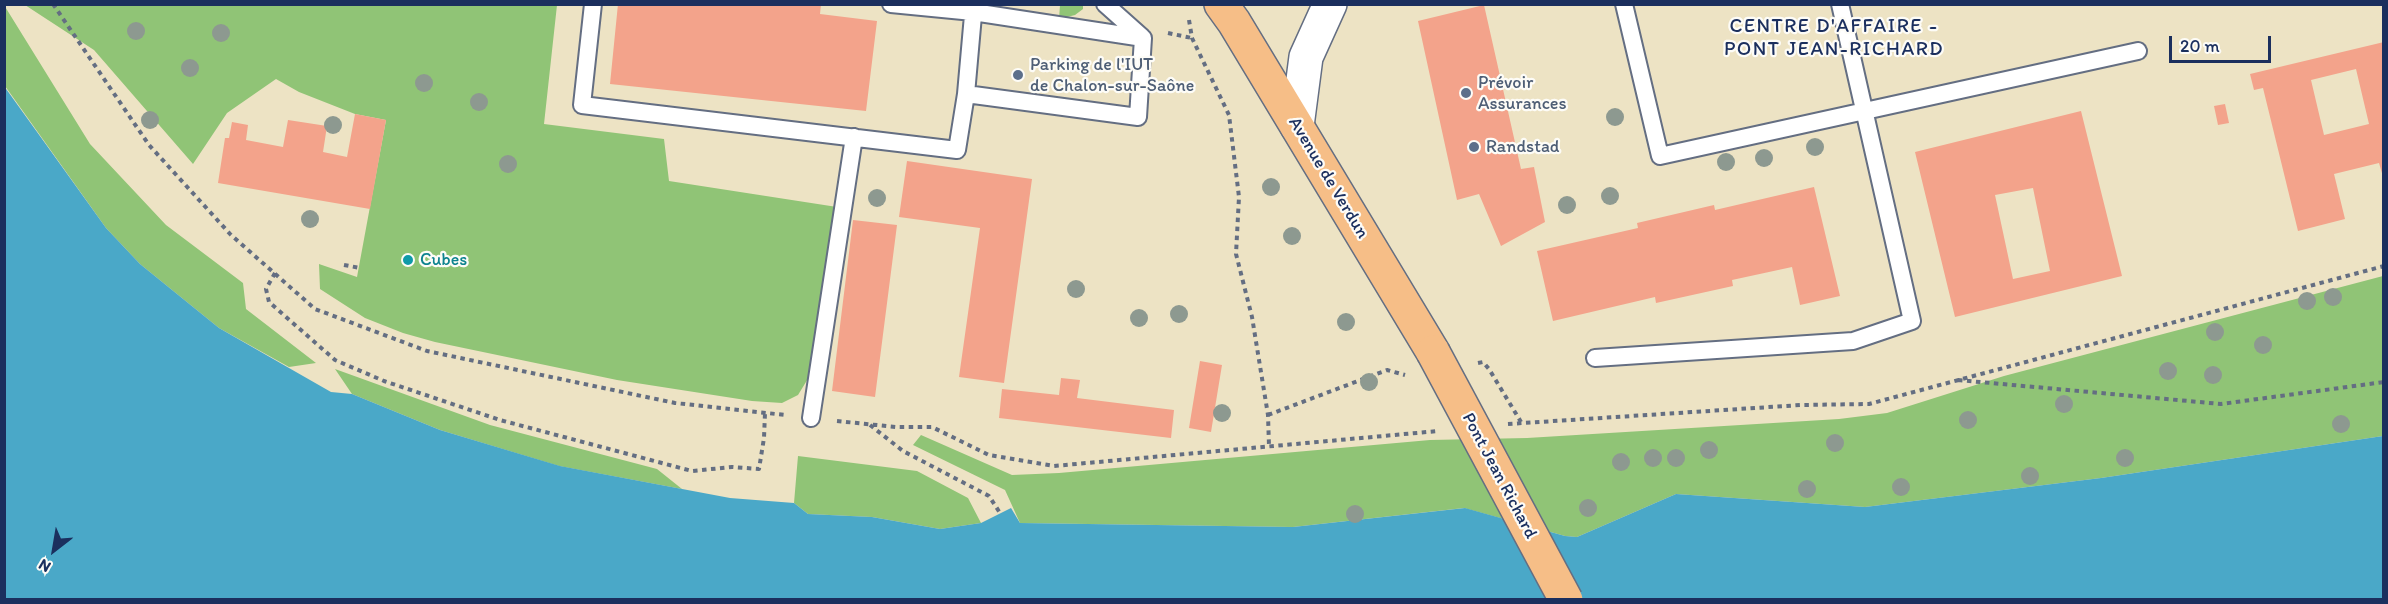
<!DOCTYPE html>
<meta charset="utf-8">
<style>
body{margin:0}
#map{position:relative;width:2388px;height:604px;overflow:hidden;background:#ede3c4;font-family:Itim,sans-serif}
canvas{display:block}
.frame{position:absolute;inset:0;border:6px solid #1b2f5e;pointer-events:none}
.north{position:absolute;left:24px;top:520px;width:60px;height:60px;-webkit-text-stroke:4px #fdfcf7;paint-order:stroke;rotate:211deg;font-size:16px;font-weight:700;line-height:24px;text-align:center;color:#1b2f5e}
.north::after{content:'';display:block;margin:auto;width:21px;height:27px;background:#1b2f5e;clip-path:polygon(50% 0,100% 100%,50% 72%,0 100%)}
.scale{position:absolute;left:2169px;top:36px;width:102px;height:27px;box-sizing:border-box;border:3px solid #1b2f5e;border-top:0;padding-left:8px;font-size:18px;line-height:21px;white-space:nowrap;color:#1b2f5e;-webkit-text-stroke:4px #fdfcf7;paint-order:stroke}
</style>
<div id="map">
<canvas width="2388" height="604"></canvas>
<div class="frame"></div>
<div class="north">N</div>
<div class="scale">20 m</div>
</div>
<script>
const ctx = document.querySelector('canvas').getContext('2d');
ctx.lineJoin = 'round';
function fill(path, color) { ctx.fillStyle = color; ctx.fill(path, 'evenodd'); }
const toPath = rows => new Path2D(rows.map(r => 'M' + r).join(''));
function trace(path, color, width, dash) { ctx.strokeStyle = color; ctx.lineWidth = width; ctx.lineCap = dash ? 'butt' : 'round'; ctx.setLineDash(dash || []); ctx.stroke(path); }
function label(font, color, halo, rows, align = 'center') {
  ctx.font = font + ' Itim,sans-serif'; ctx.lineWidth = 4.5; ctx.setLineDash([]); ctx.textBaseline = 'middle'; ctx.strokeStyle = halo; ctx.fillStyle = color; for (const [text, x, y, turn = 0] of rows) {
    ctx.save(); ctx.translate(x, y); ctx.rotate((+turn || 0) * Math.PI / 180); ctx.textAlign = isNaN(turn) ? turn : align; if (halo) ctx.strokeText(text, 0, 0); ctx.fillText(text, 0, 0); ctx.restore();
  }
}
const green = toPath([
 [4,5,90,144,166,225,243,283,246,309,316,363,289,367,219,328,140,264,106,228,5,86],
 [25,5,557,5,544,124,664,139,669,181,837,207,809,377,798,395,782,403,752,401,617,380,435,342,403,333,365,318,320,289,319,264,357,277,386,120,355,114,299,92,276,79,227,113,193,164,94,50],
 [1060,5,1083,5,1083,9,1075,15,1059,19],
 [2383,276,2383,436,2101,478,1865,507,1676,494,1577,537,1565,536,1464,508,1293,527,1020,523,1005,490,913,445,921,435,1012,475,1059,473,1430,440,1527,438,1839,419,1887,413,2004,376],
 [335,369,490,425,657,469,682,489,559,466,440,430,352,394],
 [798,456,917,471,968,498,981,523,940,529,872,517,808,514,794,503]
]);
const water = toPath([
 [4,86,106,228,140,264,219,328,331,392,352,394,440,430,560,466,730,498,794,503,808,514,872,517,940,529,981,523,1011,508,1020,523,1293,527,1465,508,1565,536,1577,537,1676,494,1865,507,2101,478,2383,436,2383,599,5,599]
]);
const building = toPath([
 [618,4,821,4,820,14,877,21,866,111,610,84],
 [1484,5,1521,169,1534,167,1545,222,1501,246,1479,194,1457,200,1418,21],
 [2384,42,2384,180,2379,163,2334,174,2345,219,2298,231,2263,88,2254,90,2250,74],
 [2356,69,2369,124,2324,135,2311,80],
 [2225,104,2229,123,2218,125,2214,106],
 [2081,111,2122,276,1955,317,1915,152],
 [2033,188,2050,271,2013,279,1995,195],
 [355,114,386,120,370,209,218,183,225,138,229,138,232,122,248,125,246,140,283,147,288,120,327,126,323,152,347,157],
 [907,161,1032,179,1004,383,959,377,980,228,899,217],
 [1814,187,1840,296,1800,305,1792,267,1732,280,1733,286,1656,303,1655,297,1553,321,1537,251,1638,228,1637,223,1714,205,1715,210],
 [853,220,897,225,875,397,832,391],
 [1200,361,1222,365,1211,432,1189,428],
 [1061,378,1080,380,1077,398,1174,410,1171,438,999,418,1002,389,1059,395]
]);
const path = toPath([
 [53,4,149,145,231,235,315,309,427,351,675,403,785,415],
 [1189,20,1192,38,1229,115,1239,197,1236,254,1252,317,1268,415,1269,446],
 [1168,33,1192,38],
 [344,265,360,268],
 [275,273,266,289,269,302,335,360,384,381,500,420,692,471,732,467,759,469,764,438,765,413],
 [1478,363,1483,362,1489,369,1521,422],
 [1958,380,2221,404,2384,382],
 [1268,415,1387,370,1405,375],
 [837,421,896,427,932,427,989,455,1054,466,1438,431],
 [1508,424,1801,405,1869,404,2384,266],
 [870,425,903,451,989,496,1000,513]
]);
const lane = toPath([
 [593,4,582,105,957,150,966,94,1138,117,1143,38,973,12,891,4],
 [1105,4,1142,37],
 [1624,4,1660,156,2138,51],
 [966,94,974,4],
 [1595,358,1853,341,1912,321,1840,4],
 [811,418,854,137]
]);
const street = toPath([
 [1297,126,1306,57,1330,4]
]);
const primary = toPath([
 [1221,4,1234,22,1433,352]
]);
const primaryBridge = toPath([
 [1433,352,1566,600]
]);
const trees = [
 [136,31],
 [221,33],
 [190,68],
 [424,83],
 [479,102],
 [1615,117],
 [150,120],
 [333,125],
 [1815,147],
 [1764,158],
 [1726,162],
 [508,164],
 [1271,187],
 [1610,196],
 [877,198],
 [1567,205],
 [310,219],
 [1292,236],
 [1076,289],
 [2333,297],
 [2307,301],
 [1179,314],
 [1139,318],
 [1346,322],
 [2215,332],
 [2263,345],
 [2168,371],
 [2213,375],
 [1369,382],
 [2064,404],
 [1222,413],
 [1968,420],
 [2341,424],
 [1835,443],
 [1709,450],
 [1653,458],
 [1676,458],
 [2125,458],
 [1621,462],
 [2030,476],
 [1901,487],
 [1807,489],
 [1588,508],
 [1355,514]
];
const markers = [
 [1018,75,6,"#5c6f8a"],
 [1466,93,6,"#5c6f8a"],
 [1474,147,6,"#5c6f8a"],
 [408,260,6,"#0f9aa8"]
];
const serviceNames = [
 ["Parking de l'IUT",1030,65],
 ["de Chalon-sur-Saône",1030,86],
 ["Prévoir",1478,83],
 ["Assurances",1478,104],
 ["Randstad",1486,147]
];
const streetNames = [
 ["Avenue de Verdun",1328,178,59],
 ["Pont Jean Richard",1499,476,62]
];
const cultureNames = [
 ["Cubes",420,260]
];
const neighbourhoodNames = [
 ["CENTRE D'AFFAIRE -",1834,27],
 ["PONT JEAN-RICHARD",1834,50]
];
fill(green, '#90c476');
fill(water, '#4aa8c8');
fill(building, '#f3a38b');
trace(lane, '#646e82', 20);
trace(street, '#646e82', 36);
trace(primary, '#646e82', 36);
trace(path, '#646e82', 4, [4.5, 4.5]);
trace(lane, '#fff', 16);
trace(street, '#fff', 33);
trace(primary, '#f6be87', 33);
trace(primaryBridge, '#646e82', 36, []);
trace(primaryBridge, '#f6be87', 33);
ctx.fillStyle = '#8d9990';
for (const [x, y] of trees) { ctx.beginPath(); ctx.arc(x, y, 9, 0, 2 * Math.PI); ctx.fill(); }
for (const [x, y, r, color] of markers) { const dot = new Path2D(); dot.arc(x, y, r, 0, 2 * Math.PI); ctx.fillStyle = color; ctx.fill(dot); trace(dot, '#fdfcf7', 2); }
label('18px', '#4e5e75', '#fdfcf7', serviceNames, 'left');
label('18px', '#1b2f5e', '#fdfcf7', streetNames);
label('18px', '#0d838f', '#fdfcf7', cultureNames, 'left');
ctx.letterSpacing = '1.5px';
label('20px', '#1b2f5e', '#fdfcf7', neighbourhoodNames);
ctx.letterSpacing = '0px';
</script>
